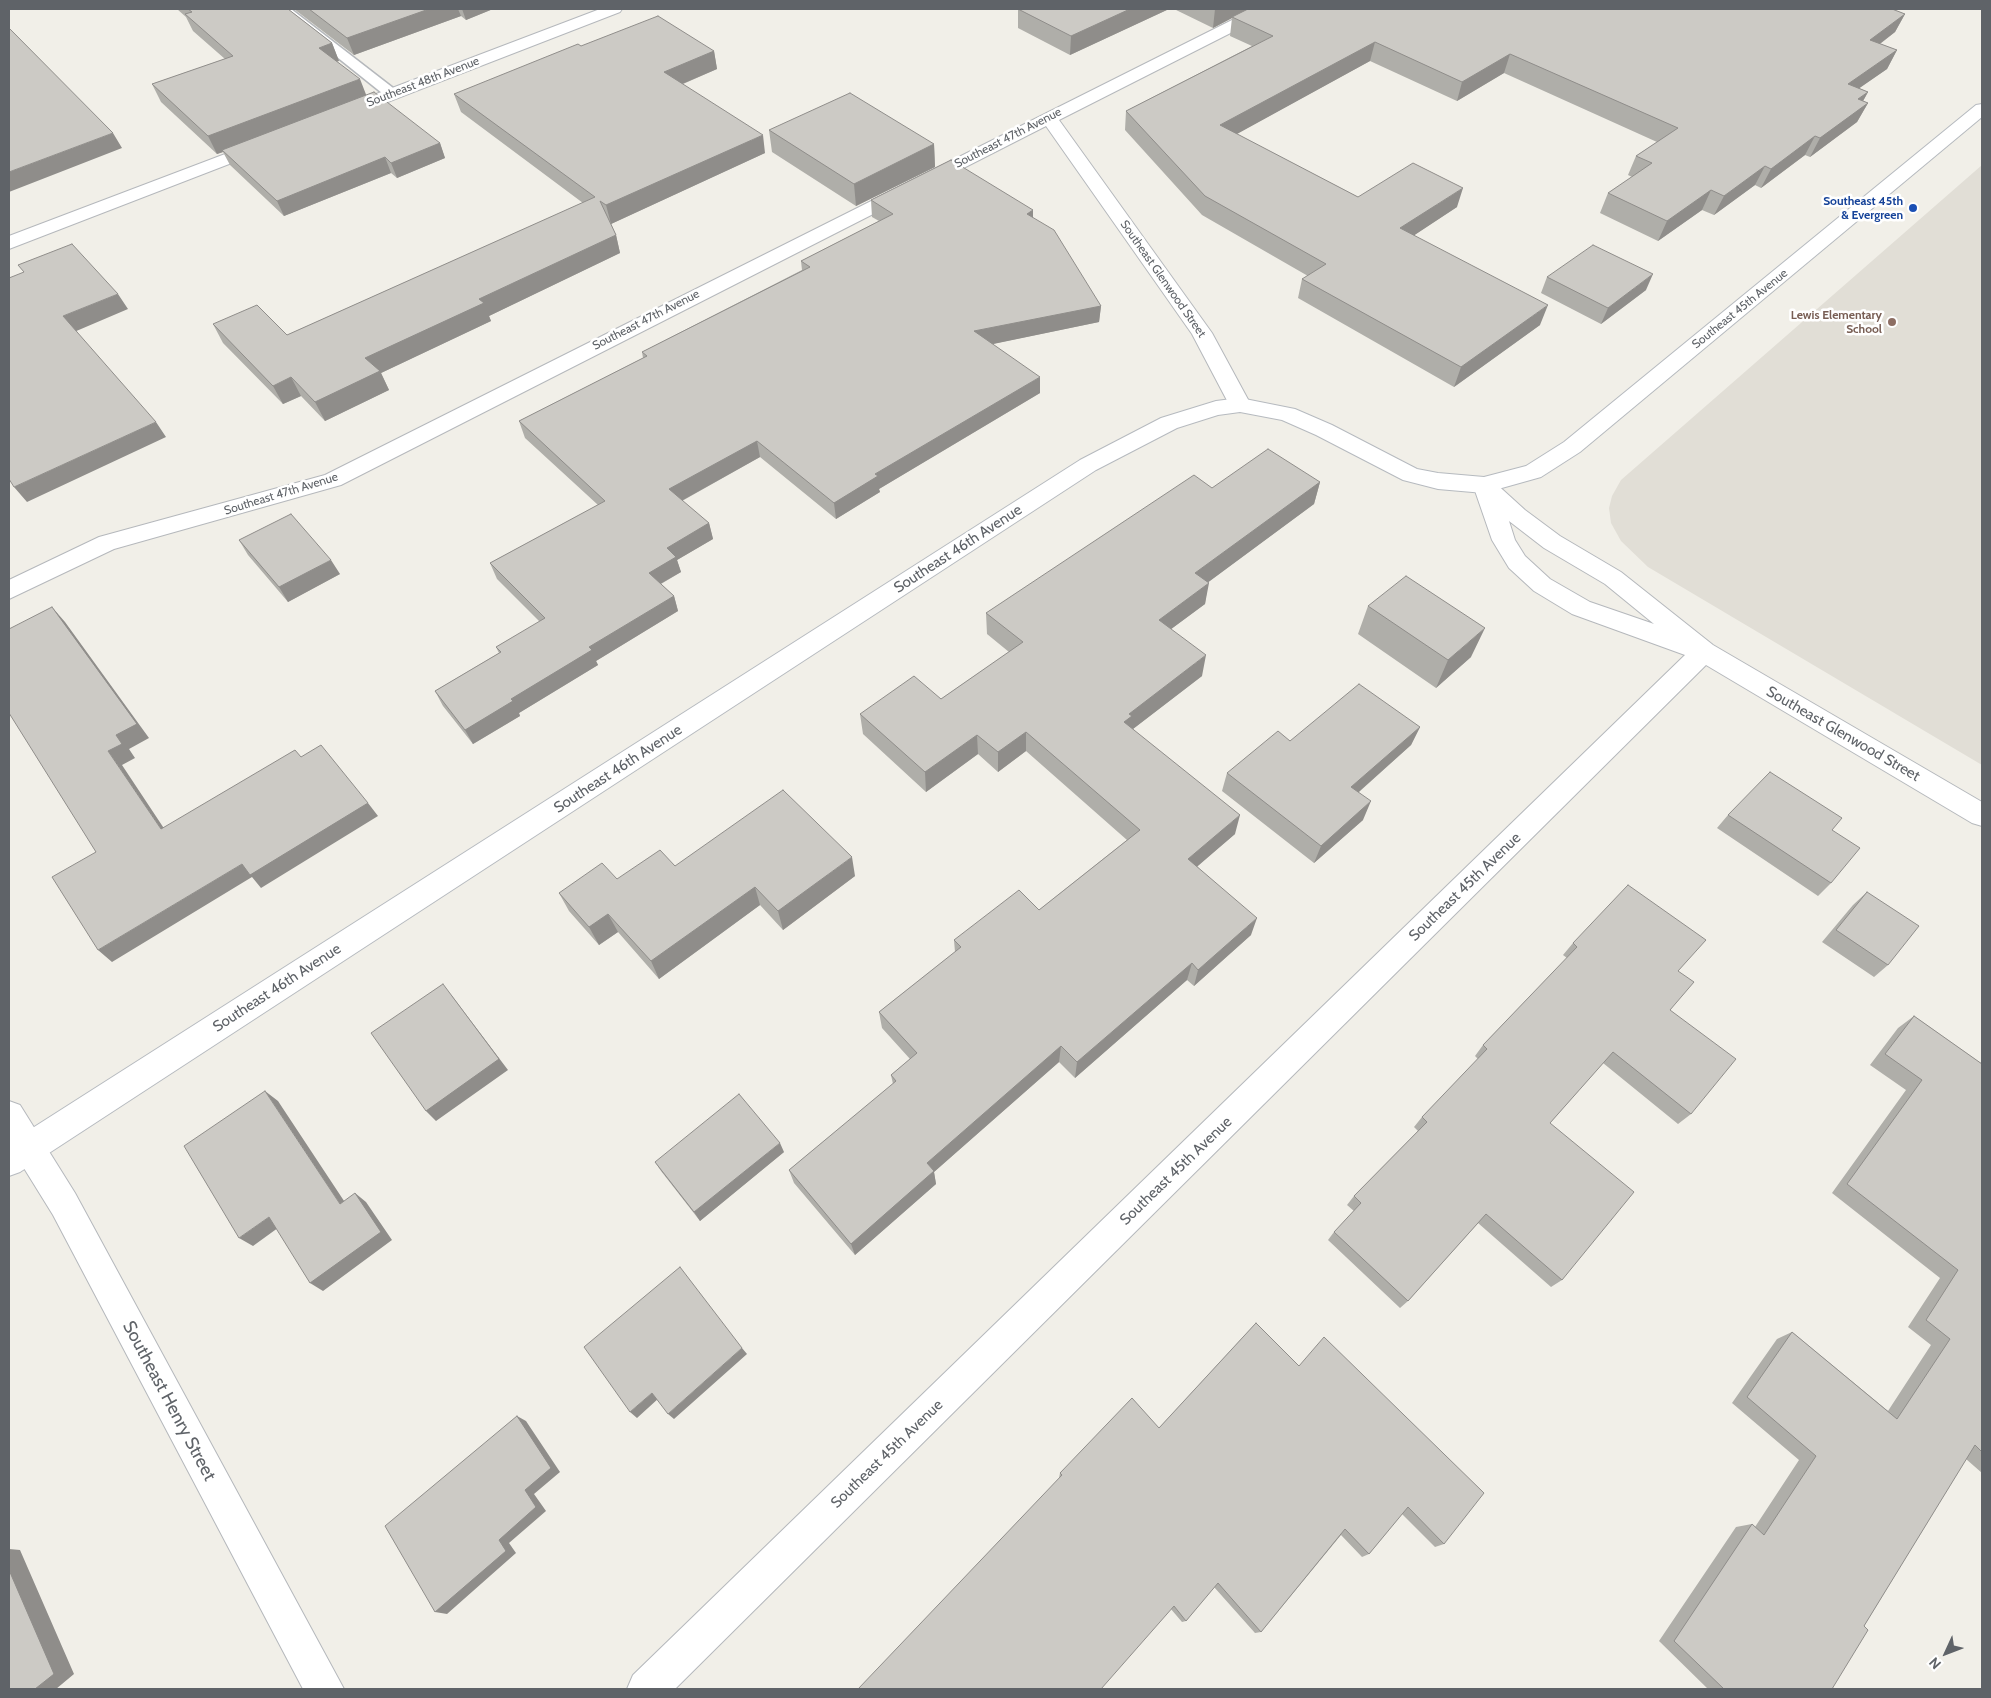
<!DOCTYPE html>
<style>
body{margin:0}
#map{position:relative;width:1991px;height:1698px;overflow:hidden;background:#f1efe8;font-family:Cabin,sans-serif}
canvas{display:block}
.frame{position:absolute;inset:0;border:10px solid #5f6368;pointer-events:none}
.north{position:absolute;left:1921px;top:1628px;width:50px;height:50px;-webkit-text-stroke:4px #fff;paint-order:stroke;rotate:227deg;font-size:14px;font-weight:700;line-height:20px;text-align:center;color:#5f6368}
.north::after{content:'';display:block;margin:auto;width:18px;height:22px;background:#5f6368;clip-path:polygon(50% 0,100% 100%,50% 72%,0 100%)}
</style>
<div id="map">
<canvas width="1991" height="1698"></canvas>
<div class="frame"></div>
<div class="north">N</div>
</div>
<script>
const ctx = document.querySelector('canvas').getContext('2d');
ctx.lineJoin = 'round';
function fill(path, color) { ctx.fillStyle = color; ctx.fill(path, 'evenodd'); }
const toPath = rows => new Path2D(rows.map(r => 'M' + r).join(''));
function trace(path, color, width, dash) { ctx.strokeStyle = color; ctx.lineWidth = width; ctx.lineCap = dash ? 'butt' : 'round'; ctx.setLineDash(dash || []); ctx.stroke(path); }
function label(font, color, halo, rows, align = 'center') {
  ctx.font = font + ' Cabin,sans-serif'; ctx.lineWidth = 5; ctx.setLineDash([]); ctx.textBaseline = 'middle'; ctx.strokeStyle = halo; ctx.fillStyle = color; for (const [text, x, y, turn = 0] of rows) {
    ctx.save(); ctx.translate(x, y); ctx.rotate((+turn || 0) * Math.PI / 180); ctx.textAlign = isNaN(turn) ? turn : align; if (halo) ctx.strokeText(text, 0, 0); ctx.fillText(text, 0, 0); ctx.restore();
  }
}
const education = toPath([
 [1982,165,1982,765,1648,567,1621,541,1611,523,1609,508,1612,496,1621,480]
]);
const lane = toPath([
 [277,9,291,9,397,91,399,94,397,97,387,97,277,9]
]);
const street = toPath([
 [600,9,622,9,620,12,354,115,342,115,339,111,342,107,600,9],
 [1254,9,1274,9,1272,12,1059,120,1212,333,1251,405,1248,410,1240,412,1232,410,1192,334,1046,126,341,485,114,549,9,599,9,580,99,537,325,475,1254,9],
 [262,140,268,141,271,145,268,149,9,249,9,236,262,140],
 [1484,477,1492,480,1525,510,1560,536,1621,572,1713,645,1982,802,1982,826,1972,823,1706,665,675,1689,627,1689,633,1675,1685,655,1572,614,1534,591,1509,568,1492,540,1473,485,1476,480,1484,477],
 [1509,521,1544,548,1605,584,1654,624,1590,602,1550,579,1525,556,1515,540,1509,521],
 [9,1101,20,1105,75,1193,344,1689,303,1689,53,1215,9,1144,9,1101]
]);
const secondary = toPath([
 [1982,104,1982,117,1580,452,1541,477,1484,493,1438,489,1403,480,1316,435,1282,420,1240,412,1218,415,1177,428,1096,470,20,1172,9,1176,9,1143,1080,460,1161,418,1216,401,1240,398,1295,409,1332,425,1417,469,1438,473,1484,477,1526,466,1564,442,1976,105,1982,104]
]);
const wall = toPath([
 [177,9,288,9,332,43,339,61,337,61,366,95,440,143,445,158,397,178,391,173,284,216,230,165,223,152,217,154,161,102,152,84,225,59,193,31,186,17],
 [294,9,493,9,466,20,461,16,354,55],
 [1018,9,1169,9,1070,55,1018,28],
 [1174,9,1892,9,1905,14,1895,32,1880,44,1897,50,1887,69,1859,88,1868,92,1863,101,1868,103,1857,122,1810,157,1805,155,1761,188,1755,185,1714,215,1702,210,1658,241,1600,213,1608,193,1632,177,1628,175,1636,156,1657,142,1504,73,1457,101,1370,61,1236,134,1358,197,1457,207,1414,235,1540,325,1454,387,1298,298,1302,279,1308,276,1202,215,1125,130,1126,111,1252,46,1230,36,1232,18,1213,28],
 [581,46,714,51,717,69,683,84,765,153,611,224,616,235,620,253,489,316,491,321,381,373,389,390,325,421,301,396,283,404,223,343,213,324,287,335,583,203,461,112,454,94],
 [769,130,934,144,935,167,856,206,772,152],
 [871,200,1033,210,1033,218,1101,306,1099,322,992,344,1040,393,879,489,880,492,836,519,760,457,682,501,709,523,713,539,677,560,681,572,661,584,674,596,678,611,596,661,598,665,519,713,520,716,473,744,443,706,435,691,499,653,496,647,540,622,497,579,490,563,598,505,525,438,519,421,643,358,642,352,802,270,801,261,879,221,872,217],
 [1547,277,1646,290,1601,324,1541,293],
 [1320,482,1314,504,1208,582,1205,604,1171,629,1202,676,1133,729,1235,834,1197,866,1251,935,1194,986,1187,980,1075,1078,1059,1062,934,1172,936,1184,855,1255,794,1183,789,1170,893,1084,891,1075,910,1059,882,1028,879,1012,955,952,954,940,1039,910,1127,840,1026,751,998,772,978,754,926,792,863,734,860,714,941,699,1009,652,987,634,986,613,1212,488],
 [239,540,340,574,288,602,248,555],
 [1368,606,1471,657,1436,688,1358,634],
 [1420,727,1411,745,1359,792,1363,820,1314,863,1222,791,1227,773,1290,741],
 [1728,815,1832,830,1831,883,1818,896,1717,828],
 [675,866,855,876,783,930,760,905,659,979,618,932,599,945,569,911,559,893],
 [1867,892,1888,965,1874,977,1822,942,1853,905],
 [1573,943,1678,971,1670,1010,1691,1114,1678,1124,1603,1063,1550,1123,1562,1280,1551,1287,1478,1223,1408,1301,1400,1308,1328,1240,1334,1232,1354,1211,1347,1205,1354,1196,1418,1131,1414,1127,1422,1117,1478,1059,1475,1056,1483,1045,1567,958,1563,955],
 [1914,1016,1982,1064,1982,1473,1966,1459,1864,1626,1832,1689,1708,1689,1659,1641,1736,1527,1752,1524,1755,1527,1799,1460,1732,1403,1777,1339,1792,1332,1888,1411,1931,1345,1908,1327,1940,1278,1832,1193,1906,1090,1870,1065,1898,1028],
 [784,1152,700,1221,661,1171,655,1162],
 [1256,1323,1444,1544,1435,1547,1402,1514,1369,1554,1362,1557,1341,1535,1261,1632,1255,1633,1214,1587,1186,1621,1182,1622,1059,1478,1060,1473,1159,1428]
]);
const shadedWall = toPath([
 [429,9,458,9,461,16,354,55,347,38],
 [462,9,493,9,466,20],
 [1130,9,1169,9,1070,55,1071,36],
 [1215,9,1250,9,1232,17,1232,18,1213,28],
 [1905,14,1895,32,1860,59,1870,40],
 [1375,42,1370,61,1217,145,1220,125],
 [332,43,339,61,326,65,319,48],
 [1897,50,1887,69,1838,103,1848,84],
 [714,51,717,69,668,90,664,72],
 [1510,54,1504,73,1457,101,1462,82],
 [360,79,367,97,222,150,223,152,217,154,208,136],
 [1868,92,1858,110,1868,103,1857,122,1810,157,1820,138,1858,99],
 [113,133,122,148,9,192,9,172],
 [763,135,765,153,611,224,606,205],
 [1815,136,1805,155,1761,188,1771,169],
 [440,143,445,158,397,178,391,163],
 [934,144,935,167,856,206,854,184],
 [385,157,391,173,284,216,277,201],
 [1765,166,1755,185,1714,215,1724,196],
 [1463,188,1457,207,1395,248,1400,228],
 [1711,190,1702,210,1658,241,1667,221],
 [1033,210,1033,227,1027,214],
 [616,235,620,253,489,316,491,321,381,373,389,390,325,421,315,402,365,358,479,299],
 [1653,274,1646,290,1601,324,1608,308],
 [118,294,128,309,74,332,63,316],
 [1548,305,1540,325,1454,387,1461,367],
 [1101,306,1099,322,974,348,974,331],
 [291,377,301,396,283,404,273,386],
 [1040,377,1040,393,879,489,880,492,836,519,834,503,875,474],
 [156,422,166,437,27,502,14,487],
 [757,441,760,457,674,505,669,489],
 [1320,482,1314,504,1191,595,1195,573],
 [709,523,713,539,677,560,681,572,653,588,649,573,667,548],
 [331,560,340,574,288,602,279,587],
 [1209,583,1205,604,1155,641,1159,620],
 [674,596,678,611,596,661,598,665,519,713,520,716,473,744,465,730,511,699,589,647],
 [52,607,65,622,149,738,129,749,135,758,122,765,173,842,161,829,108,751,116,735],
 [1485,628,1471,657,1436,688,1448,660],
 [1206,655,1202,676,1129,732,1124,722,1129,714],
 [1420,727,1411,745,1344,805,1351,787],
 [1026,732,1026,751,998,772,998,752],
 [977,735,978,754,926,792,925,772],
 [1371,801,1363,820,1314,863,1321,846],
 [368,803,378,816,261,888,252,877,112,962,98,950,242,864],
 [1240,815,1235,834,1184,878,1188,859],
 [852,857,855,876,783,930,778,911],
 [755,887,760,905,659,979,651,961],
 [608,914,618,932,599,945,589,927],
 [1257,918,1251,935,1194,986,1198,970],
 [1192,963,1187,980,1075,1078,1077,1062],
 [452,996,508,1070,436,1121,426,1111],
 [1061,1046,1059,1062,934,1172,936,1184,855,1255,851,1244,927,1163],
 [265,1091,278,1101,352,1213,340,1204],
 [780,1143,784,1152,700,1221,694,1212],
 [355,1193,366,1202,392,1240,323,1291,310,1283],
 [269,1217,282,1225,253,1246,239,1238],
 [742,1348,747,1354,674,1419,668,1414],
 [652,1393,659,1398,637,1418,630,1412],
 [517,1416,526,1421,560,1472,534,1494,546,1511,509,1543,516,1553,447,1614,435,1612,499,1540],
 [9,1549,20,1550,74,1674,56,1689,35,1689,9,1570]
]);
const building = toPath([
 [188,9,288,9,332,43,319,48,360,79,208,136,152,84,233,56,185,14,192,12,188,9],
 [309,9,429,9,347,38,309,9],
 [1018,9,1130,9,1071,36,1018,9],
 [1248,9,1892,9,1905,14,1870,40,1897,50,1848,84,1868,92,1858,99,1868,103,1820,138,1815,136,1771,169,1765,166,1724,196,1711,190,1667,221,1608,193,1652,163,1636,156,1678,128,1510,54,1462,82,1375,42,1220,125,1358,197,1413,163,1463,188,1400,228,1548,305,1461,367,1302,279,1326,264,1205,196,1126,111,1273,36,1232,17,1248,9],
 [658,16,714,51,664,72,763,135,606,205,600,201,616,235,479,299,484,303,365,358,380,371,315,402,291,377,273,386,213,324,257,305,287,335,595,197,454,94,578,44,581,46,658,16],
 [9,28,113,133,9,172,9,28],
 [374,92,440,143,391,163,385,157,277,201,222,150,374,92],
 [850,93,934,144,854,184,769,130,850,93],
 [951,160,1033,210,1027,214,1054,230,1101,306,974,331,1040,377,875,474,878,476,834,503,757,441,669,489,709,523,667,548,676,557,649,573,674,596,589,647,592,650,511,699,513,701,465,730,435,691,501,652,496,647,545,618,490,563,605,501,519,421,647,356,642,352,810,267,801,261,893,214,871,200,951,160],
 [72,244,118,294,63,316,156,422,14,487,9,479,9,278,24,272,18,265,72,244],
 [1593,245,1653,274,1608,308,1547,277,1593,245],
 [1268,449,1320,482,1195,573,1209,583,1159,620,1206,655,1129,714,1132,716,1124,722,1240,815,1188,859,1257,918,1198,970,1192,963,1077,1062,1061,1046,927,1163,934,1171,851,1244,789,1170,896,1081,891,1075,917,1053,879,1012,961,947,954,940,1019,890,1039,910,1140,830,1026,732,998,752,977,735,925,772,860,714,914,676,941,699,1023,642,986,613,1194,475,1212,488,1268,449],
 [291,514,331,560,279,587,239,540,291,514],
 [1406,576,1485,628,1448,660,1368,606,1406,576],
 [52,607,137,724,116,735,122,744,108,751,161,829,295,750,301,757,321,745,368,803,250,875,242,864,98,950,52,877,96,852,9,713,9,629,52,607],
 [1359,684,1420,727,1351,787,1371,801,1321,846,1227,773,1278,731,1290,741,1359,684],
 [1770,772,1842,818,1832,830,1860,848,1831,883,1728,815,1770,772],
 [783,790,852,857,778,911,755,887,651,961,608,914,589,927,559,893,602,863,617,879,660,850,675,866,783,790],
 [1628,885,1706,940,1678,971,1694,982,1670,1010,1736,1059,1691,1114,1613,1052,1550,1123,1634,1192,1562,1280,1486,1214,1408,1301,1334,1232,1361,1203,1354,1196,1427,1122,1422,1117,1487,1049,1483,1045,1577,947,1573,943,1628,885],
 [1867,892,1919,926,1888,965,1836,930,1867,892],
 [443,984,499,1059,426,1111,371,1033,443,984],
 [1914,1016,1982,1064,1982,1452,1975,1445,1864,1626,1868,1630,1832,1689,1724,1689,1674,1641,1752,1524,1764,1535,1816,1456,1747,1397,1792,1332,1897,1419,1950,1339,1926,1320,1958,1270,1847,1184,1922,1080,1885,1054,1914,1016],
 [265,1091,340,1204,355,1193,381,1232,310,1283,269,1217,239,1238,184,1146,265,1091],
 [739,1094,780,1143,694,1212,655,1162,739,1094],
 [680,1267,742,1348,668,1414,652,1393,630,1412,584,1347,680,1267],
 [1256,1323,1299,1366,1324,1337,1484,1493,1444,1544,1408,1507,1369,1554,1345,1529,1261,1632,1218,1583,1186,1621,1174,1606,1101,1689,858,1689,1062,1475,1060,1473,1132,1398,1159,1428,1256,1323],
 [517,1416,551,1468,525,1490,536,1507,499,1540,506,1551,435,1612,385,1526,517,1416],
 [9,1570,54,1674,35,1689,9,1689,9,1570]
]);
const markers = [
 [1913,208,5,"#1a4fb4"],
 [1892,322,5,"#8d6e63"]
];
const farStreetnames = [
 ["Southeast 48th Avenue",423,82,-21],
 ["Southeast 47th Avenue",1008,138,-27],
 ["Southeast Glenwood Street",1163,279,55],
 ["Southeast 45th Avenue",1740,309,-39],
 ["Southeast 47th Avenue",646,320,-27],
 ["Southeast 47th Avenue",281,494,-17]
];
const farTransitnames = [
 ["Southeast 45th",1903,201],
 ["& Evergreen",1903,215]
];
const farEducationnames = [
 ["Lewis Elementary",1882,315],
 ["School",1882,329]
];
const streetNames = [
 ["Southeast 46th Avenue",958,549,-33],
 ["Southeast Glenwood Street",1843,734,30],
 ["Southeast 46th Avenue",618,769,-33],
 ["Southeast 45th Avenue",1465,887,-44],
 ["Southeast 46th Avenue",277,988,-33],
 ["Southeast 45th Avenue",1176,1171,-44],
 ["Southeast 45th Avenue",887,1454,-44]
];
const nearStreetnames = [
 ["Southeast Henry Street",169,1401,62]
];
fill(education, '#e1ded6');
trace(lane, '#b5b8bc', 3);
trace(street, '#b5b8bc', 2);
trace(secondary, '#b6babf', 2);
fill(lane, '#fff');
fill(street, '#fff');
fill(secondary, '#fff');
fill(wall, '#afaea9');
fill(shadedWall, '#8f8d8a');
fill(building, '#cccac5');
trace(building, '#8f8d8a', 1);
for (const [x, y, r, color] of markers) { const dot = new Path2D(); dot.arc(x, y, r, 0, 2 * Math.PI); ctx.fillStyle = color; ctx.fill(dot); trace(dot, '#fff', 2); }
label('12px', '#5f6368', '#fff', farStreetnames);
label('bold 12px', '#164399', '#fff', farTransitnames, 'right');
label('bold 12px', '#785e54', '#fff', farEducationnames, 'right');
label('15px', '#5f6368', '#fff', streetNames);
label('18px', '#5f6368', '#fff', nearStreetnames);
</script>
